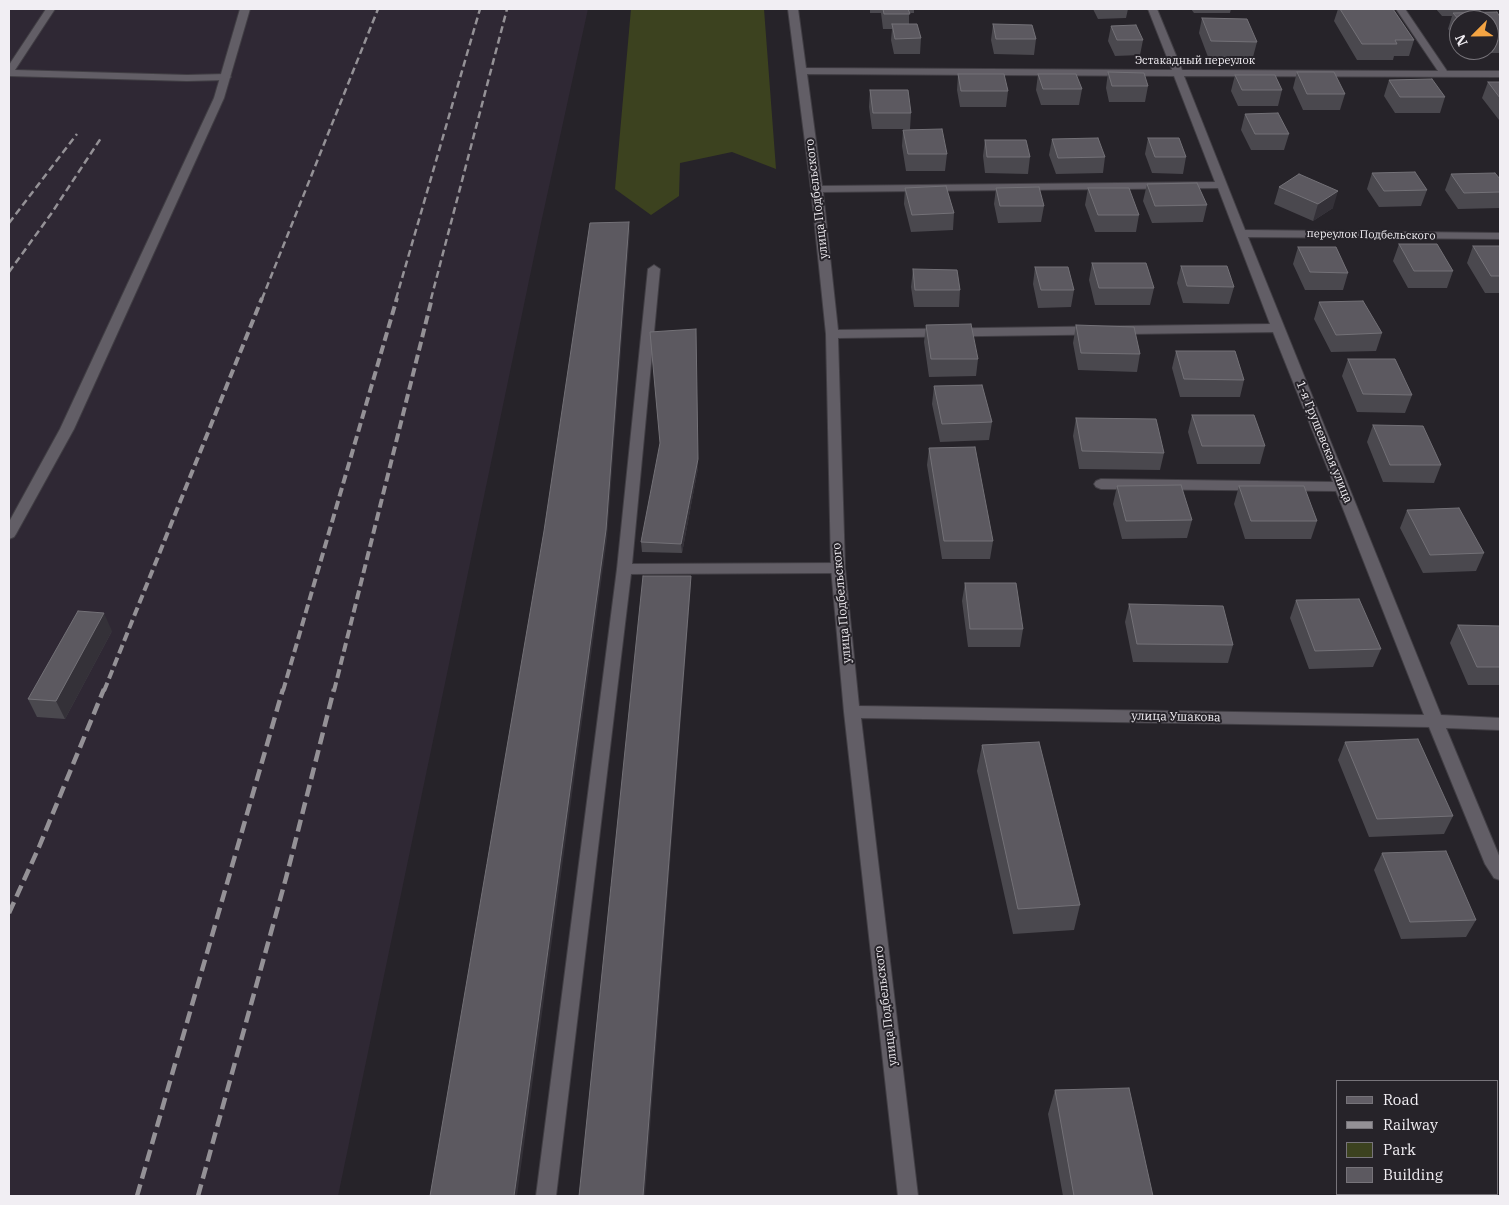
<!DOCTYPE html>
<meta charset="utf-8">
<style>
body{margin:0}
#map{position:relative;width:1509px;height:1205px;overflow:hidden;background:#262329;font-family:"IBM Plex Serif",serif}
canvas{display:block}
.frame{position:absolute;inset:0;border:10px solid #f1eef3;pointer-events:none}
.legend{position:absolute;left:1336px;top:1080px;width:162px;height:115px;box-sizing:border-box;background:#262329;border:1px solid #77747a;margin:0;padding:6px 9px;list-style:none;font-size:15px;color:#f1eef3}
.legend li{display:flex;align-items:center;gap:10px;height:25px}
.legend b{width:25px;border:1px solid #77747a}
.north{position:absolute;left:1449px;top:10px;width:50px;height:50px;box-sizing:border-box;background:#262329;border:1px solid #77747a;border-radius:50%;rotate:247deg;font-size:14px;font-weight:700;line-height:20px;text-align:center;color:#f1eef3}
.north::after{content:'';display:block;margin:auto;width:18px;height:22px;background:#f4a443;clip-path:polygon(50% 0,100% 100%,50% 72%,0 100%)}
</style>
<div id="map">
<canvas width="1509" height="1205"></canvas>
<div class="frame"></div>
<ul class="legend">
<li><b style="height:6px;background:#625e66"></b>Road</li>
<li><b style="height:6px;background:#949196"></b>Railway</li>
<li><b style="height:14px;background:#3c421f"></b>Park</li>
<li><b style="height:14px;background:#5c5960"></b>Building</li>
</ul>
<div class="north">N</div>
</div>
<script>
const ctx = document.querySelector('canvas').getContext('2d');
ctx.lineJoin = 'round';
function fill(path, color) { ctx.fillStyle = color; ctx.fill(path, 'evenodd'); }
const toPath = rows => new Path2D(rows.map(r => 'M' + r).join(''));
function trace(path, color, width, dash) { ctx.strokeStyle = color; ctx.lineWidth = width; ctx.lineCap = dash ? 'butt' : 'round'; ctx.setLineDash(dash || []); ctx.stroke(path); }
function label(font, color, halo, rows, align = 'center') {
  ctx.font = font + ' "IBM Plex Serif",serif'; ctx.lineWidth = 4; ctx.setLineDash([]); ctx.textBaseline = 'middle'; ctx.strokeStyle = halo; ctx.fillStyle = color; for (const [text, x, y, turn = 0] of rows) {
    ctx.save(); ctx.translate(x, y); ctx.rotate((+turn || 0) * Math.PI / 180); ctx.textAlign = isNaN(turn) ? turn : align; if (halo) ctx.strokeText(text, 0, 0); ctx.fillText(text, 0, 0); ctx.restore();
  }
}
const built = toPath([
 [9,9,588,9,541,223,338,1196,9,1196]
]);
const green = toPath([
 [631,9,764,9,776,169,732,152,680,163,679,196,651,215,615,189]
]);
const service = toPath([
 [46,9,55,9,15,70,187,75,226,74,231,77,226,80,187,81,9,76,9,65,46,9],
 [654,265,660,269,632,564,838,563,843,564,845,568,843,572,838,573,631,574,556,1196,536,1196,617,569,648,269,654,265]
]);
const minor = toPath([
 [240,9,250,9,224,98,74,429,16,534,14,537,9,539,9,522,60,429,214,98,240,9],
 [788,9,798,9,806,68,1172,70,1148,9,1157,9,1182,70,1438,71,1396,9,1405,9,1447,71,1500,71,1500,77,1184,76,1245,230,1500,233,1500,239,1248,237,1441,715,1500,718,1500,730,1446,728,1500,858,1500,880,1494,878,1485,864,1429,727,861,718,918,1196,898,1196,844,712,831,568,826,334,811,189,788,9],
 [807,74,1174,76,1215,182,822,186,807,74],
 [1218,188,1270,324,838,330,823,192,1218,188],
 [1273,332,1333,482,1101,479,1096,481,1094,484,1096,487,1101,489,1336,491,1424,715,859,706,845,568,838,338,1273,332]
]);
const railFar2 = toPath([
 [9,223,77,134],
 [9,272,51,214,101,138],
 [262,299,378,9],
 [396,299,480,9],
 [431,299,507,9]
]);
const railFar1 = toPath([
 [104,691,262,298],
 [283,691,397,298],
 [334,691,432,298]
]);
const rail = toPath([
 [9,913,39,847,104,689],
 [137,1196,283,689],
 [198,1196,286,878,334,689]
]);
const wall = toPath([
 [870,9,914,9,914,13,909,13,909,24,921,38,920,54,894,54,891,40,892,29,883,29,881,13,870,13],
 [1093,9,1128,9,1126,18,1098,19],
 [1191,9,1231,9,1230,13,1194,13],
 [1338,9,1393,9,1414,40,1409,56,1394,56,1393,60,1357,60,1334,21],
 [1436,9,1481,9,1480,13,1500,17,1500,53,1468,53,1465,50,1489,50,1489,20,1459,20,1459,42,1448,29,1452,16,1442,16],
 [1202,18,1257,42,1253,57,1208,57,1199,33],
 [993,24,1036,39,1034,55,994,54,991,40],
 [1111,26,1143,40,1140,55,1115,56,1108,41],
 [1108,72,1148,86,1145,102,1109,102,1106,88],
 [1297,72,1345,94,1340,110,1303,110,1293,88],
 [958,74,1008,91,1006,107,960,107,957,90],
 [1038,74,1082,89,1079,105,1041,105,1036,90],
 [1235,75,1282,90,1278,106,1238,106,1231,91],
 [1389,80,1445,97,1440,113,1395,113,1384,96],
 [1488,82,1500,82,1500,120,1499,120,1482,98],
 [870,90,911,113,910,129,872,129,869,107],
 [1245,114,1289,134,1284,150,1251,150,1241,130],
 [903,130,947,154,945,171,906,171,902,146],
 [1148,138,1186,157,1183,174,1152,173,1145,154],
 [1052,139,1105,157,1103,173,1056,174,1049,155],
 [985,140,1030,157,1028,174,985,173,983,156],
 [1372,173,1427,190,1421,206,1379,207,1367,189],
 [1451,174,1500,179,1500,208,1458,209,1445,190],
 [1147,184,1207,205,1203,222,1152,223,1143,201],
 [1279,187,1333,208,1313,221,1274,204],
 [905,188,954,213,953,230,911,232,904,204],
 [996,188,1044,206,1041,222,998,223,994,204],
 [1088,188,1139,215,1136,232,1095,232,1085,205],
 [1399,244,1453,271,1447,288,1408,288,1393,261],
 [1473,246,1500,246,1500,293,1485,293,1467,263],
 [1298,247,1348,273,1343,290,1305,290,1293,264],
 [1092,263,1154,288,1150,305,1095,305,1089,280],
 [1181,266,1234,287,1229,304,1183,303,1177,283],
 [1035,267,1074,290,1071,307,1038,308,1033,284],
 [913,269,960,290,959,307,914,307,911,287],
 [1319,302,1382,333,1376,351,1331,352,1314,319],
 [926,325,978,359,976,376,929,377,924,342],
 [1076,325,1140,354,1137,372,1078,370,1073,343],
 [1176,351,1244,380,1240,397,1180,397,1172,368],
 [1348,359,1412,395,1405,413,1357,412,1342,376],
 [934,386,992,422,989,440,940,442,932,404],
 [1192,415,1265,446,1260,464,1197,464,1188,432],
 [1076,418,1164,453,1160,470,1079,469,1073,436],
 [1373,425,1441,465,1434,483,1383,482,1367,442],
 [929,448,993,541,990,559,942,559,927,465],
 [698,468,682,553,642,552,641,542],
 [1117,486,1192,520,1187,538,1122,539,1113,504],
 [1239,486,1317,521,1311,539,1245,539,1234,504],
 [1407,510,1484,553,1476,571,1423,573,1400,528],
 [965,583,1023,629,1020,647,968,647,962,601],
 [1296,600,1381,649,1373,667,1309,669,1290,618],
 [1129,604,1233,645,1228,663,1133,662,1125,622],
 [1458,625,1500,626,1500,685,1468,685,1450,643],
 [112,631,65,719,37,717,28,699],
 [1345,742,1453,816,1444,834,1369,837,1338,760],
 [982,745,1080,905,1074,930,1013,934,977,771],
 [1382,853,1476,920,1466,937,1401,939,1374,870],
 [1055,1090,1153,1196,1063,1196,1048,1114]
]);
const shadedWall = toPath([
 [1338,191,1333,208,1313,221,1318,204],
 [629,222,630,231,607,539,517,1196,514,1196],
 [696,329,698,468,682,553,681,544],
 [691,576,691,585,645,1196,643,1196],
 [104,613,112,631,65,719,56,701]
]);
const building = toPath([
 [883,9,908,9,910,14,884,14,883,9],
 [1340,9,1393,9,1414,40,1395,40,1397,44,1362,44,1340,9],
 [1497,12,1500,17,1500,37,1489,37,1489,20,1459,20,1453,13,1497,12],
 [1202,18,1247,19,1257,42,1211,41,1202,18],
 [892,24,917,24,921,38,895,39,892,24],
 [993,24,1032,25,1036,39,996,39,993,24],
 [1136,25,1143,40,1117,40,1111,26,1136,25],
 [1108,72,1144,73,1148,86,1112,86,1108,72],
 [1297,72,1334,72,1345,94,1307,94,1297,72],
 [958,74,1004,74,1008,91,961,91,958,74],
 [1038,74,1076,74,1082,89,1043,89,1038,74],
 [1235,75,1275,75,1282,90,1242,90,1235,75],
 [1432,79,1445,97,1400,97,1389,80,1432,79],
 [1488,82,1500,82,1500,98,1488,82],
 [870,90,908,90,911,113,873,113,870,90],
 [1278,113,1289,134,1255,134,1245,114,1278,113],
 [942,129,947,154,908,154,903,130,942,129],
 [1098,138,1105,157,1058,158,1052,139,1098,138],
 [1148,138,1179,138,1186,157,1155,157,1148,138],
 [985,140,1026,140,1030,157,987,157,985,140],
 [1415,172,1427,190,1384,191,1372,173,1415,172],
 [1495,173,1500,179,1500,192,1464,193,1451,174,1495,173],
 [1299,174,1338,191,1318,204,1279,187,1299,174],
 [1197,183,1207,205,1155,206,1147,184,1197,183],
 [946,186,954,213,912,215,905,188,946,186],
 [1039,187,1044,206,1000,206,996,188,1039,187],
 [1088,188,1129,188,1139,215,1098,215,1088,188],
 [629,222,606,530,514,1196,430,1196,544,531,590,223,629,222],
 [1399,244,1437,244,1453,271,1414,271,1399,244],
 [1473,246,1500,246,1500,276,1491,276,1473,246],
 [1298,247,1336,247,1348,273,1310,272,1298,247],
 [1092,263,1146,263,1154,288,1099,288,1092,263],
 [1181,266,1227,266,1234,287,1187,286,1181,266],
 [1035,267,1068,267,1074,290,1041,290,1035,267],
 [913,269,957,270,960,290,915,290,913,269],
 [1363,301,1382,333,1336,335,1319,302,1363,301],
 [971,324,978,359,931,359,926,325,971,324],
 [1076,325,1134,327,1140,354,1081,353,1076,325],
 [696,329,698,459,681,544,641,542,660,443,650,332,696,329],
 [1176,351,1235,351,1244,380,1184,379,1176,351],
 [1348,359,1395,359,1412,395,1363,394,1348,359],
 [982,385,992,422,942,424,934,386,982,385],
 [1192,415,1254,415,1265,446,1202,446,1192,415],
 [1076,418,1156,419,1164,453,1082,451,1076,418],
 [1373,425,1423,426,1441,465,1390,465,1373,425],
 [975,447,993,541,944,541,929,448,975,447],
 [1181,485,1192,520,1126,521,1117,486,1181,485],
 [1239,486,1304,486,1317,521,1251,521,1239,486],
 [1459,508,1484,553,1430,555,1407,510,1459,508],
 [643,576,691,576,643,1196,579,1196,643,576],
 [965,583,1016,583,1023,629,970,629,965,583],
 [1359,599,1381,649,1315,651,1296,600,1359,599],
 [1129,604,1223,606,1233,645,1137,644,1129,604],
 [78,611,104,613,56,701,28,699,78,611],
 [1458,625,1500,626,1500,667,1477,667,1458,625],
 [1418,739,1453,816,1377,819,1345,742,1418,739],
 [1039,742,1080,905,1018,909,982,745,1039,742],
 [1446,851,1476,920,1410,922,1382,853,1446,851],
 [1129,1088,1153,1196,1074,1196,1055,1090,1129,1088]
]);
const farStreetnames = [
 ["Эстакадный переулок",1195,61],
 ["переулок Подбельского",1371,235,1]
];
const streetNames = [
 ["улица Подбельского",817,199,-97],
 ["1-я Грушевская улица",1324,442,68],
 ["улица Подбельского",842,603,-95],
 ["улица Ушакова",1176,717,1],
 ["улица Подбельского",886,1006,-97]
];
fill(built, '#2f2834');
fill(green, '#3c421f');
trace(service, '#413e44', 2);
trace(minor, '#413e44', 2);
fill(service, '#625e66');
fill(minor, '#625e66');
trace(railFar2, '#949196', 2.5, [7, 4]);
trace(railFar1, '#949196', 4, [9, 4.5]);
trace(rail, '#949196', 4.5, [12, 6]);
fill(wall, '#4a484e');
fill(shadedWall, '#343138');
fill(building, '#5c5960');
trace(building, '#737177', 1);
label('11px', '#f1eef3', '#262329', farStreetnames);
label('12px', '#f1eef3', '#262329', streetNames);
</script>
